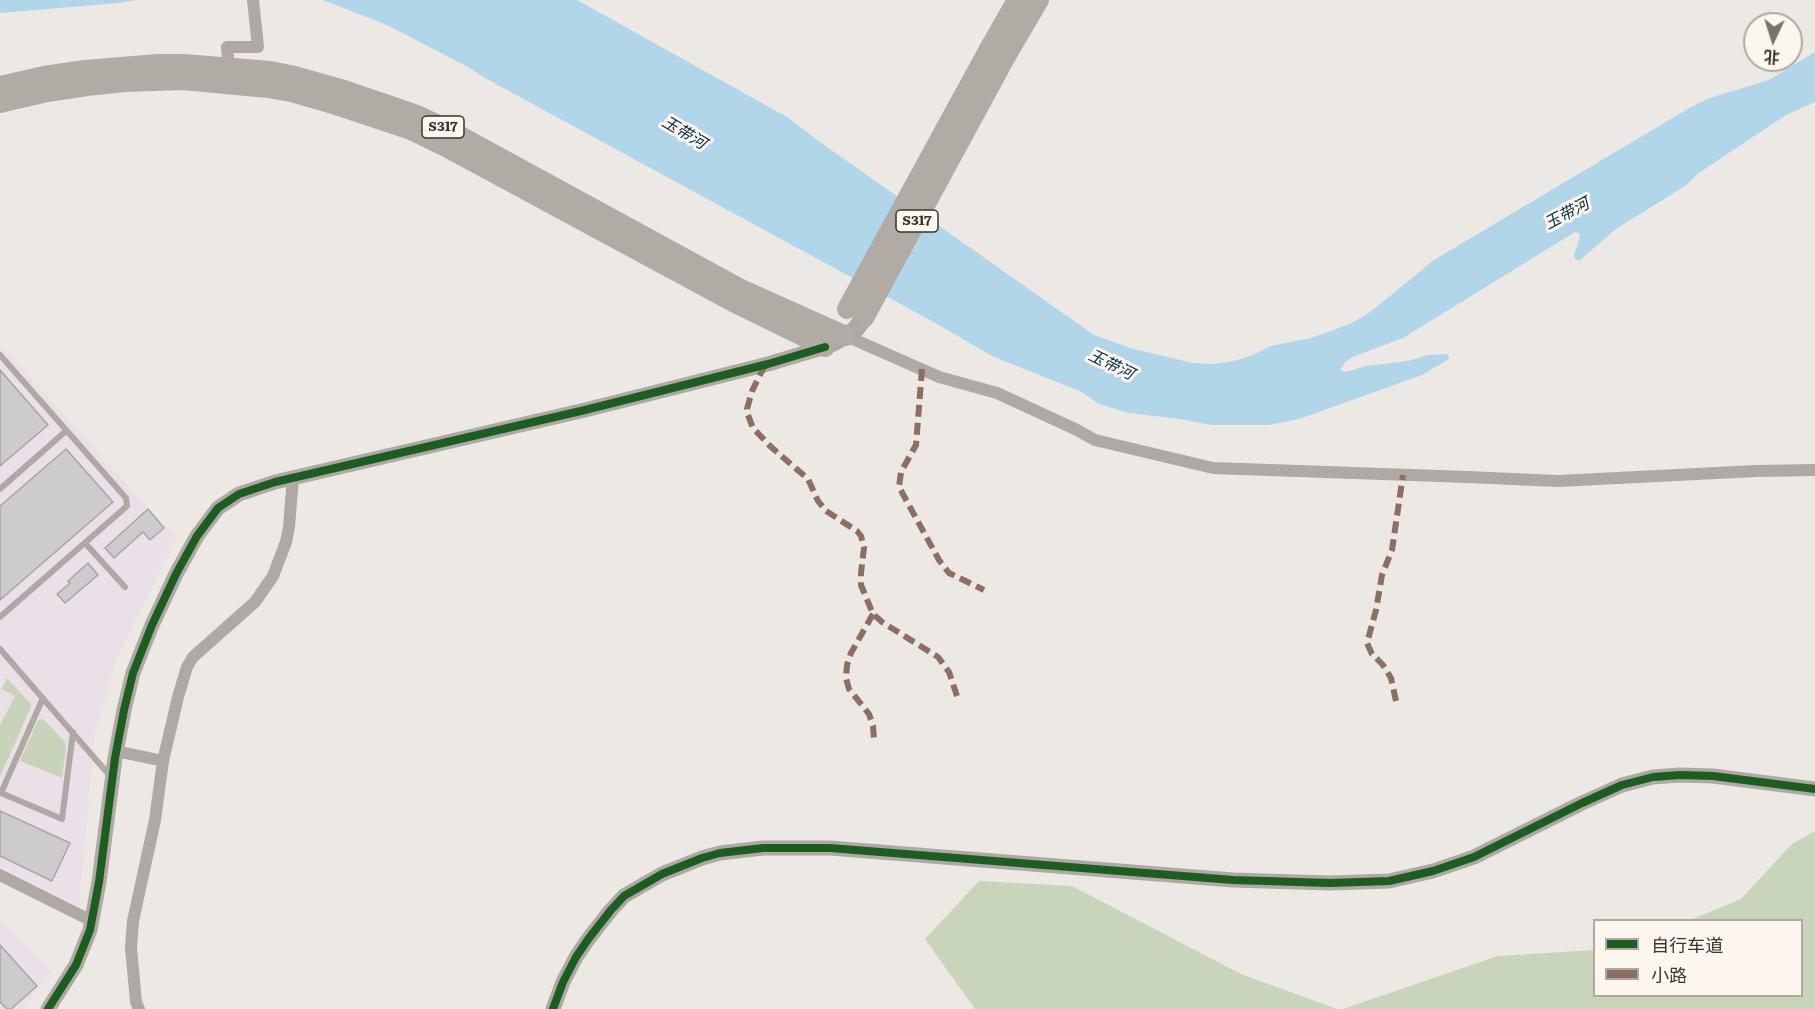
<!DOCTYPE html>
<meta charset="utf-8">
<style>
body{margin:0}
#map{position:relative;width:1815px;height:1009px;overflow:hidden;background:#ece8e4;font-family:Literata,"Noto Sans SC",serif}
canvas{display:block}
.legend{position:absolute;left:1593px;top:919px;width:210px;height:78px;box-sizing:border-box;background:#fcf6ee;border:2px solid #ada8a2;margin:0;padding:8px 10px;list-style:none;font-size:18px;color:#373431}
.legend li{display:flex;align-items:center;gap:12px;height:30px}
.legend b{width:30px;border:2px solid #ada8a2}
.north{position:absolute;left:1743px;top:12px;width:60px;height:60px;box-sizing:border-box;background:#fcf6ee;border:2px solid #ada8a2;border-radius:50%;rotate:184deg;font-size:16px;font-weight:700;line-height:24px;text-align:center;color:#373431}
.north::after{content:'';display:block;margin:auto;width:21px;height:27px;background:#767370;clip-path:polygon(50% 0,100% 100%,50% 72%,0 100%)}
</style>
<div id="map">
<canvas width="1815" height="1009"></canvas>
<ul class="legend">
<li><b style="height:8px;background:#1b5e20"></b>自行车道</li>
<li><b style="height:8px;background:#8d6e63"></b>小路</li>
</ul>
<div class="north">北</div>
</div>
<script>
const ctx = document.querySelector('canvas').getContext('2d');
ctx.lineJoin = 'round';
function fill(path, color) { ctx.fillStyle = color; ctx.fill(path, 'evenodd'); }
const toPath = rows => new Path2D(rows.map(r => 'M' + r).join(''));
function trace(path, color, width, dash) { ctx.strokeStyle = color; ctx.lineWidth = width; ctx.lineCap = dash ? 'butt' : 'round'; ctx.setLineDash(dash || []); ctx.stroke(path); }
function label(font, color, halo, rows, align = 'center') {
  ctx.font = font + ' Literata,"Noto Sans SC",serif'; ctx.lineWidth = 6; ctx.setLineDash([]); ctx.textBaseline = 'middle'; ctx.strokeStyle = halo; ctx.fillStyle = color; for (const [text, x, y, turn = 0] of rows) {
    ctx.save(); ctx.translate(x, y); ctx.rotate((+turn || 0) * Math.PI / 180); ctx.textAlign = isNaN(turn) ? turn : align; if (halo) ctx.strokeText(text, 0, 0); ctx.fillText(text, 0, 0); ctx.restore();
  }
}
const industrial = toPath([
 [0,344,176,538,116,661,95,733,79,906,0,867],
 [0,919,51,971,22,1009,0,1009]
]);
const green = toPath([
 [7,678,31,704,31,707,0,777,0,725,15,696,2,689],
 [43,719,65,742,66,748,62,778,20,761,38,720]
]);
const forest = toPath([
 [1815,831,1815,1009,1343,1009,1498,956,1594,950,1594,996,1802,996,1802,920,1690,920,1741,899,1792,844],
 [979,881,1072,886,1241,974,1337,1009,975,1009,925,939]
]);
const water = toPath([
 [0,0,137,0,118,3,0,13],
 [323,0,577,0,787,117,820,142,1094,335,1133,349,1193,363,1213,364,1234,361,1253,355,1271,346,1311,338,1350,324,1369,313,1434,260,1691,107,1710,98,1769,80,1815,52,1815,102,1786,115,1700,172,1685,186,1616,229,1579,261,1575,259,1574,254,1578,244,1580,234,1575,232,1403,338,1355,356,1346,361,1340,370,1346,372,1366,366,1408,361,1428,355,1448,354,1449,359,1422,375,1299,419,1268,425,1212,425,1180,419,1129,413,1099,404,1082,392,992,356,939,325,485,78,468,67,387,25]
]);
const building = toPath([
 [0,370,48,425,0,466,0,370],
 [66,449,113,502,0,600,0,506,66,449],
 [148,509,164,528,150,540,143,532,114,558,105,548,148,509],
 [88,563,98,575,65,603,57,594,70,583,68,581,88,563],
 [0,811,70,843,52,881,0,856,0,811],
 [0,945,37,986,11,1009,7,1009,0,1002,0,945]
]);
const service = toPath([
 [0,355,126,498,127,506,0,617],
 [0,489,66,431],
 [85,543,125,587],
 [0,649,111,777],
 [43,698,1,793,62,819,73,732]
]);
const minor = toPath([
 [229,67,227,47,258,47,253,0],
 [846,336,939,377,997,393,1075,429,1095,440,1213,468,1467,477,1558,481,1756,471,1815,470],
 [116,751,163,761],
 [0,875,92,921],
 [139,1009,136,1002,131,948,133,921,155,820,163,761,178,697,187,667,193,657,255,602,273,576,286,542,289,527,293,477]
]);
const tertiary = toPath([
 [48,1009,76,965,90,930,99,882,115,758,124,710,133,673,152,625,176,574,197,536,218,508,239,494,275,482,585,410,768,364,825,347],
 [553,1009,563,982,576,957,589,938,611,910,624,896,662,874,702,858,720,853,763,848,830,848,1233,880,1330,883,1389,881,1433,871,1474,857,1582,803,1622,785,1653,777,1680,775,1713,776,1815,789]
]);
const secondary = toPath([
 [832,343,854,331,864,318]
]);
const primary = toPath([
 [0,86,44,76,85,70,158,64,184,64,270,71,295,76,341,89,417,115,451,131,739,288,846,336],
 [0,103,47,92,87,86,125,82,183,80,268,88,291,92,336,105,411,130,444,146,733,302,825,347],
 [847,309,989,49,1017,0],
 [864,318,1005,58,1039,0]
]);
const quiet = toPath([
 [765,365,752,391,747,409,748,415,753,428,770,446,808,479,818,501,826,511,857,531,861,536,864,548,861,573,861,585,873,614,882,622,938,657,949,672,958,699],
 [922,369,916,445,901,472,899,487,939,560,949,573,984,590],
 [873,614,851,653,847,665,846,678,849,689,869,714,873,726,874,739],
 [1396,701,1391,678,1383,665,1372,654,1367,643,1376,610,1382,575,1392,550,1403,475]
]);
const cycleway = toPath([
 [48,1009,76,965,90,930,99,882,115,758,124,710,133,673,152,625,176,574,197,536,218,508,239,494,275,482,585,410,768,364,825,347],
 [553,1009,563,982,576,957,589,938,611,910,624,896,662,874,702,858,720,853,763,848,830,848,1233,880,1330,883,1389,881,1433,871,1474,857,1582,803,1622,785,1653,777,1680,775,1713,776,1815,789]
]);
const shields = [
 [443,127,42],
 [917,221,42]
];
const shieldNames = [
 ["S317",443,127],
 ["S317",917,221]
];
const waterNames = [
 ["玉带河",684,133,31],
 ["玉带河",1567,214,-28],
 ["玉带河",1111,365,26]
];
fill(industrial, '#ebe0e8');
fill(green, '#c8d4ba');
fill(forest, '#c8d5ba');
fill(water, '#b1d5e9');
fill(building, '#cdcbcb');
trace(building, '#a7a5a4', 1.5);
trace(service, '#afa8a4', 6);
trace(minor, '#afa8a4', 12);
trace(tertiary, '#afa8a4', 15);
trace(secondary, '#afa7a3', 18);
trace(primary, '#b1aba6', 20);
trace(quiet, '#8d6e63', 6, [12, 6]);
trace(cycleway, '#1b5e20', 8);
for (const [x, y, w] of shields) { const box = new Path2D(); box.roundRect(x - w / 2, y - 11, w, 22, 4.5); ctx.fillStyle = '#fcf6ee'; ctx.fill(box); trace(box, '#373431', 1.5); }
label('bold 14px', '#373431', null, shieldNames);
label('italic 16px', '#002f43', '#fcf6ee', waterNames);
</script>
